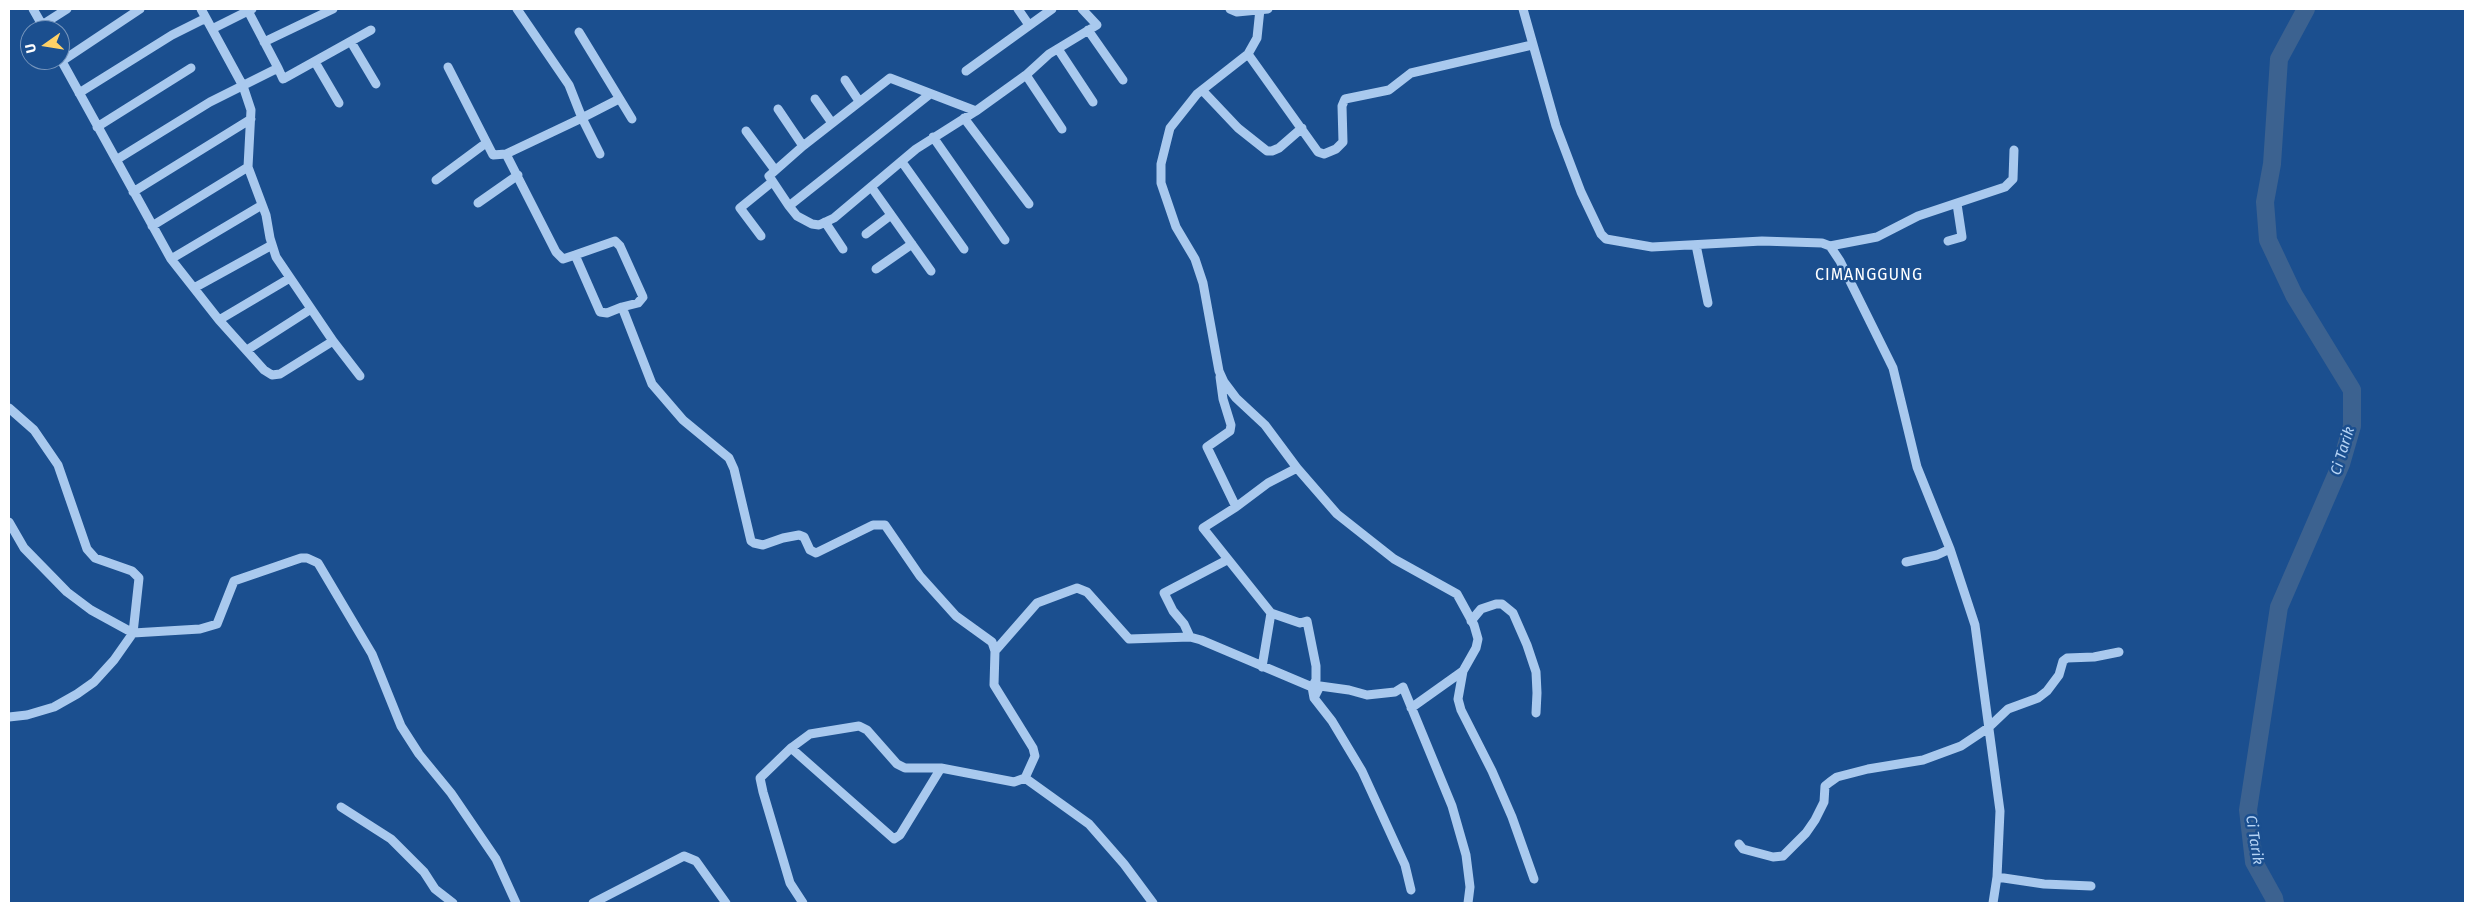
<!DOCTYPE html>
<style>
body{margin:0}
#map{position:relative;width:2474px;height:912px;overflow:hidden;background:#1b4f8f;font-family:"Fira Sans",sans-serif}
canvas{display:block}
.frame{position:absolute;inset:0;border:10px solid #fff;pointer-events:none}
.north{position:absolute;left:20px;top:20px;width:50px;height:50px;box-sizing:border-box;background:#1b4f8f;border:1px solid #7695bc;border-radius:50%;rotate:257deg;font-size:14px;font-weight:700;line-height:20px;text-align:center;color:#fff}
.north::after{content:'';display:block;margin:auto;width:18px;height:22px;background:#ffd166;clip-path:polygon(50% 0,100% 100%,50% 72%,0 100%)}
</style>
<div id="map">
<canvas width="2474" height="912"></canvas>
<div class="frame"></div>
<div class="north">U</div>
</div>
<script>
const ctx = document.querySelector('canvas').getContext('2d');
ctx.lineJoin = 'round';
const toPath = rows => new Path2D(rows.map(r => 'M' + r).join(''));
function trace(path, color, width, dash) { ctx.strokeStyle = color; ctx.lineWidth = width; ctx.lineCap = dash ? 'butt' : 'round'; ctx.setLineDash(dash || []); ctx.stroke(path); }
function label(font, color, halo, rows, align = 'center') {
  ctx.font = font + ' "Fira Sans",sans-serif'; ctx.lineWidth = 5; ctx.setLineDash([]); ctx.textBaseline = 'middle'; ctx.strokeStyle = halo; ctx.fillStyle = color; for (const [text, x, y, turn = 0] of rows) {
    ctx.save(); ctx.translate(x, y); ctx.rotate((+turn || 0) * Math.PI / 180); ctx.textAlign = isNaN(turn) ? turn : align; if (halo) ctx.strokeText(text, 0, 0); ctx.fillText(text, 0, 0); ctx.restore();
  }
}
const river = toPath([
 [2275,903,2274,898,2254,862,2248,810,2279,607,2341,464,2352,426,2352,390,2294,295,2268,240,2265,202,2272,164,2279,59,2306,9]
]);
const minor = toPath([
 [33,9,45,30],
 [201,9,243,86,251,110,248,167,266,215,270,238,276,257,333,341,360,376],
 [247,9,278,68],
 [517,9,569,85,582,118,506,154,556,252,563,259,575,255,600,312,607,313,622,307,652,384,683,420,729,458,734,469,751,541,754,543,763,545,783,538,799,535,804,537,810,550,816,553,873,525,885,525,920,576,956,616,992,642,995,651,1037,603,1077,588,1087,592,1129,639,1190,637,1201,640,1312,687,1314,698,1320,686,1349,690,1367,695,1395,692,1403,687,1452,806,1466,855,1470,887,1468,903],
 [1018,9,1029,25],
 [1230,9,1237,12,1268,9],
 [1260,9,1257,38,1248,54,1197,94,1170,128,1161,164,1161,183,1176,227,1195,259,1203,283,1219,371,1224,382,1236,398,1265,425,1297,468,1337,514,1394,559,1457,594,1474,625,1478,639,1476,648,1463,671,1411,708],
 [1523,9,1556,126,1581,192,1601,234,1606,239,1652,247,1762,241,1822,243,1830,246,1840,261,1893,368,1917,467,1950,549,1975,625,2000,811,1997,877,1993,903],
 [42,25,67,9],
 [212,29,252,9],
 [1088,30,1123,80],
 [579,32,632,119],
 [264,42,333,9],
 [351,42,376,84],
 [1058,49,1093,102],
 [1248,54,1318,152,1324,154,1336,149,1343,142,1342,106,1345,99,1389,90,1411,73,1532,45],
 [60,58,171,259,219,320,264,370,272,375,280,374,333,341],
 [62,61,140,9],
 [315,62,339,103],
 [448,67,493,155,506,154],
 [966,71,1052,9],
 [1026,75,1049,54,1097,25,1082,9],
 [845,80,859,101],
 [1202,90,1238,128,1267,151,1272,151,1279,148,1302,128],
 [79,93,172,35,206,18],
 [930,94,789,206,797,216,812,224,819,225,834,218,916,149,976,111],
 [815,99,832,123],
 [778,109,803,146,769,176,789,206],
 [964,118,1029,204],
 [97,127,191,68],
 [746,131,775,170],
 [933,137,1005,240],
 [803,146,890,78,976,111,1026,75,1062,129],
 [600,154,582,118,619,99],
 [116,160,210,102,278,68,283,79,371,30],
 [902,162,964,249],
 [436,180,486,143],
 [872,188,931,271],
 [133,192,251,119],
 [478,203,518,175],
 [825,222,843,249],
 [152,226,248,167],
 [866,234,891,215],
 [761,236,740,208,772,182],
 [1948,241,1962,237,1957,204],
 [1696,245,1708,303],
 [1830,246,1877,237,1918,216,2005,187,2013,179,2014,150],
 [575,255,615,241,620,246,643,297,638,303,622,307],
 [171,259,262,205],
 [876,269,912,244],
 [194,288,272,245],
 [219,320,290,278],
 [247,350,311,309],
 [1220,377,1223,399,1231,425,1230,431,1207,447,1236,507,1203,528,1271,613,1300,623,1307,621,1316,666,1316,680,1312,687],
 [9,408,34,430,58,465,87,549,95,558,132,571,139,578,133,633,200,629,217,624,234,581,301,558,307,558,318,563,372,654,401,726,419,754,451,793,496,859,516,903],
 [1236,507,1268,483,1297,468],
 [9,522,24,548,67,592,91,610,133,633,114,660,94,682,77,694,54,707,27,715,9,717],
 [1906,562,1937,555,1950,549],
 [1471,621,1481,609,1496,604,1502,604,1513,613,1527,645,1536,672,1537,693,1536,713],
 [1190,637,1184,624,1173,611,1164,593,1227,560],
 [995,651,994,685,1033,748,1035,756,1025,778,1089,824,1124,864,1153,903],
 [1262,667,1271,613],
 [1463,671,1458,699,1461,710,1492,771,1512,817,1534,879],
 [1314,698,1332,721,1362,771,1405,865,1411,890],
 [791,748,810,734,859,726,867,730,897,764,905,768,941,768,1014,782,1025,778],
 [341,807,391,839,424,872,435,889,453,903],
 [1739,844,1743,849,1773,857,1783,856,1806,833,1815,820,1824,802,1825,786,1830,782,1837,777,1868,769,1923,760,1961,746,1988,728,2008,709,2038,698,2047,691,2059,675,2063,661,2067,658,2094,657,2119,652],
 [1997,877,2044,884,2091,886],
 [593,903,684,856,696,861,726,903],
 [803,903,790,883,763,792,760,778,791,748,894,839,900,835,941,768]
]);
const waterNames = [
 ["Ci Tarik",2343,451,-73],
 ["Ci Tarik",2254,840,81]
];
const quarterNames = [
 ["CIMANGGUNG",1869,276]
];
trace(river, '#3c6290', 18);
trace(minor, '#a9c9ee', 9);
label('italic 15px', '#b5d3f5', '#1b4f8f', waterNames);
ctx.letterSpacing = '1px';
label('16px', '#fff', '#1b4f8f', quarterNames);
ctx.letterSpacing = '0px';
</script>
